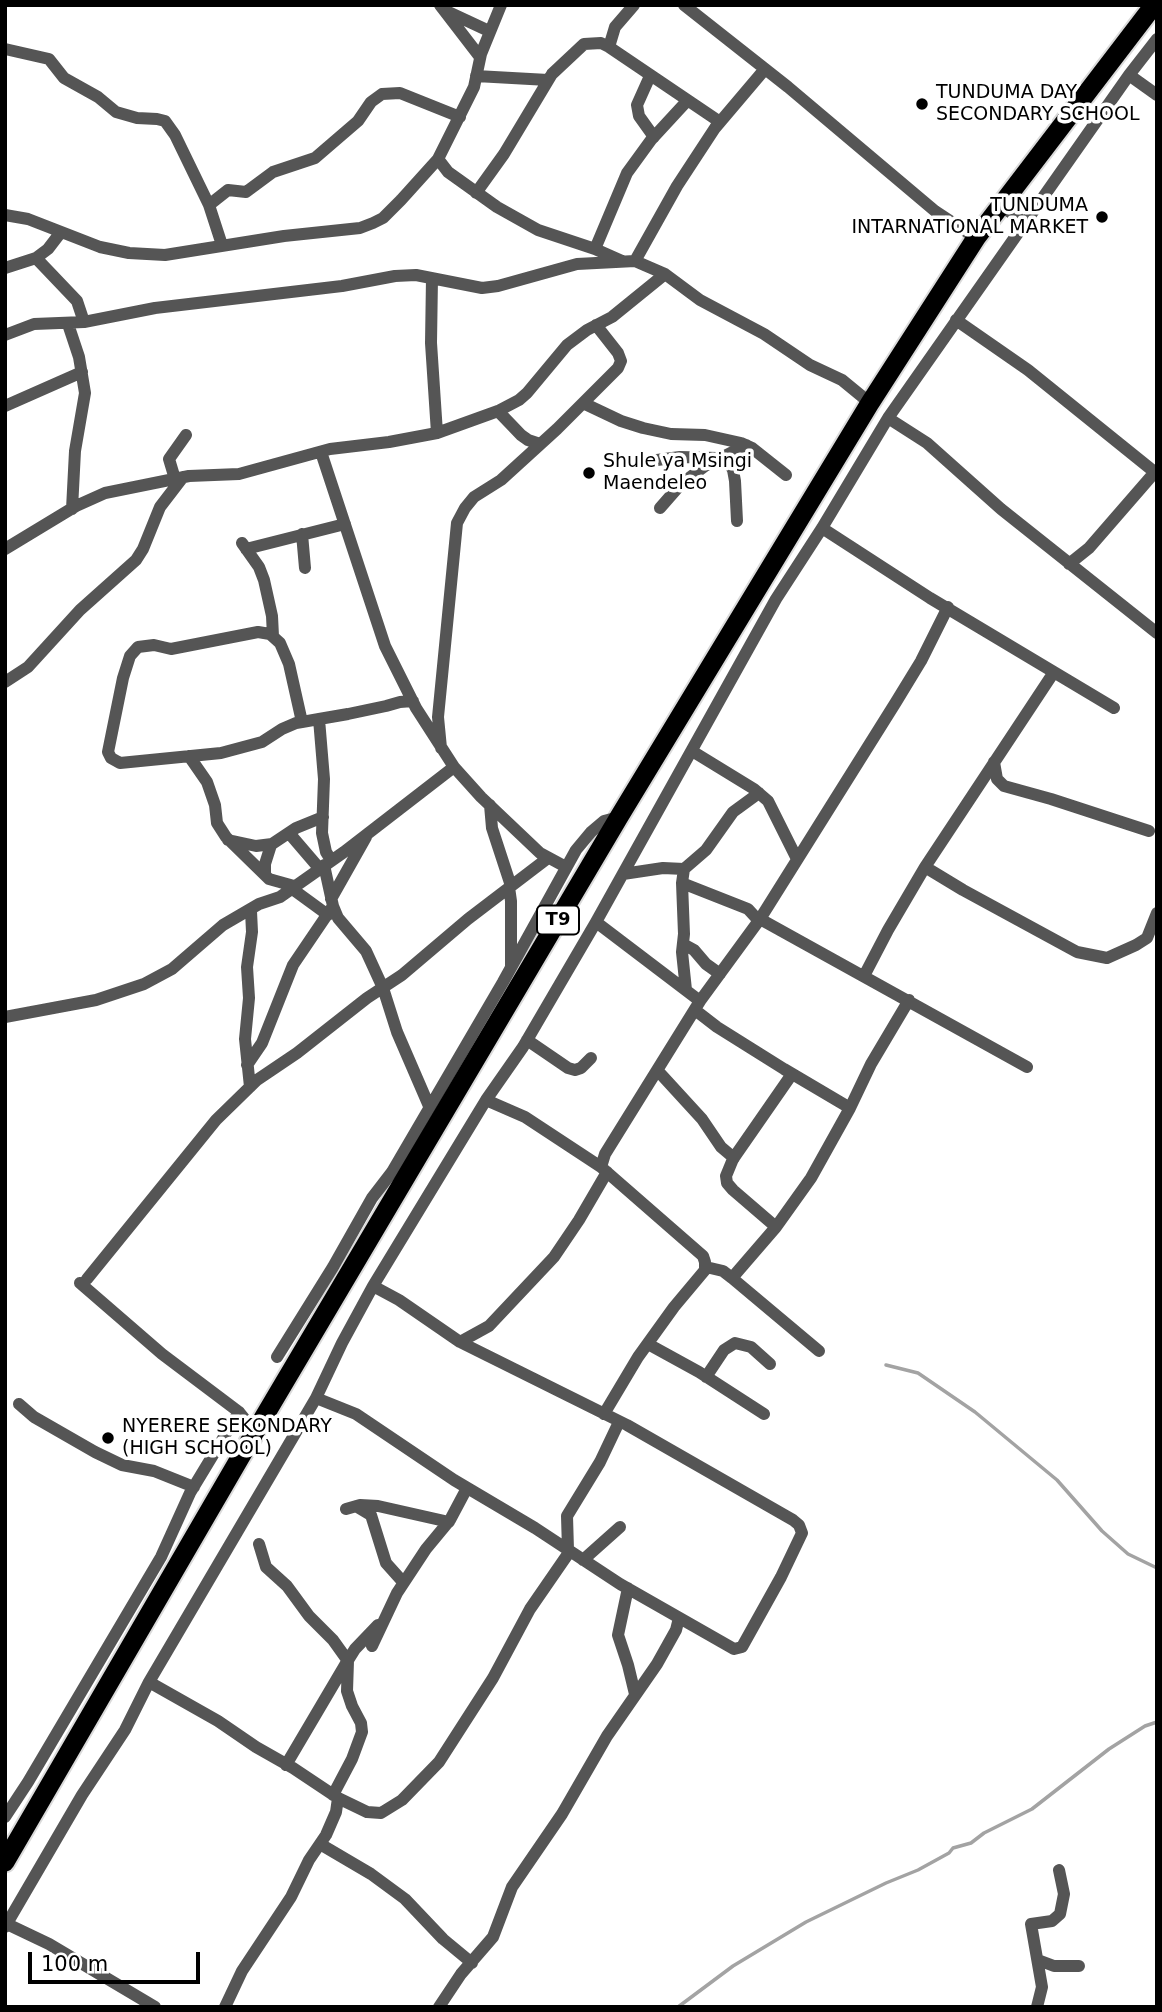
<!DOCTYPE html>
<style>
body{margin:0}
#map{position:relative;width:1162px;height:2012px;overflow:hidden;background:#fff;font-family:"DejaVu Sans",sans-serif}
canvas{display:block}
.frame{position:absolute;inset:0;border:7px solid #000;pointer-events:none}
.scale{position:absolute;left:28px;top:1952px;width:172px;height:32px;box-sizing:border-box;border:4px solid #000;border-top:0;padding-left:9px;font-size:21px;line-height:24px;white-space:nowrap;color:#000;-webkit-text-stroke:5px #fff;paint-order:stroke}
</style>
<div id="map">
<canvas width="1162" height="2012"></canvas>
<div class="frame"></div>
<div class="scale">100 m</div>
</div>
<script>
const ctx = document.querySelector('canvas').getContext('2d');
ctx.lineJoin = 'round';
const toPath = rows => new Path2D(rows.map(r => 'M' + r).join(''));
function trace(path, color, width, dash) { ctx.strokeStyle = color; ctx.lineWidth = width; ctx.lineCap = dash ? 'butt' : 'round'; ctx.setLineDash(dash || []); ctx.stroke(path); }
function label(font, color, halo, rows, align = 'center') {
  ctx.font = font + ' "DejaVu Sans",sans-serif'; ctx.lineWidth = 7; ctx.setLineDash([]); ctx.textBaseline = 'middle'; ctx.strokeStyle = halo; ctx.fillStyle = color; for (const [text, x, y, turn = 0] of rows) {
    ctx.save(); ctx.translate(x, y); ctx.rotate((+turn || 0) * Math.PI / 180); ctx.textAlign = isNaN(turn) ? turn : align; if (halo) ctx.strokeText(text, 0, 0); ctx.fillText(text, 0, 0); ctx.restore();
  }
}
const stream = toPath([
 [886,1365,918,1373,975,1412,1057,1480,1102,1531,1128,1554,1157,1568],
 [678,2007,733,1966,806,1922,886,1883,918,1870,949,1853,953,1848,971,1843,984,1833,1032,1809,1109,1749,1145,1726,1157,1722]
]);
const minor = toPath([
 [440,5,480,57],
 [684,5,788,87,935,211,976,238],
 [444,10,489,31],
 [609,47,615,27,634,5],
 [5,49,49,59,64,78,98,97,116,112,137,118,157,119,165,121,175,135,209,205,222,245],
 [1129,75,1157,95],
 [476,76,548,80],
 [650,76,637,105,639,116,654,137],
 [438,159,448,172,497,207,538,230,595,249,622,261],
 [476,193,504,154,552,74,584,44,601,43,609,47,720,122],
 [209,205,228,190,246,192,273,172,315,158,358,121,371,102,382,94,400,93,460,117],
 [1000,205,1025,223],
 [5,215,28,219,100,247,129,253,165,255,284,236,360,228,373,223,383,218,401,200,438,159,474,87,481,54,501,5],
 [595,249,627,173,651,140,687,101],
 [36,258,77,301,84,322],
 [635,261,677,186,715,128,765,69],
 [5,268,36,258,48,249,61,232],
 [432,278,431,343,437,433],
 [956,320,1028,370,1157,474],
 [68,324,79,357,85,393,75,451,72,509],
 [5,335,34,324,84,322,155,308,342,286,395,276,416,275,482,288,498,286,577,264,635,261,665,274,700,300,764,334,810,365,842,380,870,403],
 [583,403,621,421,643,428,671,434,705,435,741,443,752,448,786,475],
 [5,406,82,372],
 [498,411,521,435,528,440,540,444],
 [888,418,927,443,1001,509,1157,633],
 [321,452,385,646,416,708,454,767,481,797,540,853,566,867],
 [725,456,733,470,735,481,737,521],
 [634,463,680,457,717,458],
 [175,479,169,459,186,435],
 [660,508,681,484,705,466,746,445],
 [822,528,930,598,1114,708],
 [302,534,305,568],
 [242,543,259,567,264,580,272,616,273,636],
 [5,549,76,506,105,493,189,476,239,474,330,449,389,442,437,433,498,411,519,400,527,393,567,345,587,330,612,317,665,274],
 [246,549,345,524],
 [1069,564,1089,548,1155,472],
 [5,682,28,667,80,610,136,560,143,549,160,507,183,477],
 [319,719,324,779,322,833,326,852,331,860],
 [302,722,289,664,280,643,270,634,258,632,171,649,154,645,138,647,130,656,123,678,108,752,111,758,120,763,221,753,262,742,282,729,296,723,302,722,319,719,348,714,386,706,400,702,413,701],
 [441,748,438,717,457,523,465,508,474,497,501,480,557,429,618,368,621,361,618,353,596,325],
 [692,751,754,789,768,801,797,859],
 [189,756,207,782,215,805,217,823,226,837,269,879,294,886],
 [994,762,997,779,1004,786,1051,799,1149,831],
 [490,805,492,828,511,886],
 [289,833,319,868],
 [228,840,256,846,272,844,296,828,323,817],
 [324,865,333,906,338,918,366,951,383,988,397,1032,429,1106],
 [925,867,963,890,1077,952,1107,958,1136,945,1147,938,1157,913],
 [684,869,682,883,684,934,682,952,686,990],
 [623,874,663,868,684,869,706,850,733,812,759,793],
 [265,875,265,864,271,845],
 [682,883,748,909,759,921],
 [509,887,511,901,511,967],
 [291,888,328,915],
 [331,899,366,837],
 [760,919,1027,1067],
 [596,922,700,1001],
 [683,944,694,950,706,964,720,974],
 [864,976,888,930,925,867,1054,672],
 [695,1010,717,1027,784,1069,850,1108],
 [5,1017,96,1000,144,984,172,969,223,925,259,904,280,897,344,852,454,767],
 [527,1040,568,1068,575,1070,581,1068,591,1058],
 [247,1065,262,1043,293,965,333,906],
 [658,1071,702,1119,721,1147,734,1158],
 [250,1087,245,1039,249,998,247,967,252,932,251,911],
 [486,1100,525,1117,601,1167,703,1256,705,1262,705,1270,674,1307,638,1357,604,1414],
 [601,1167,605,1154,700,1001,760,919,896,702,921,661,948,607],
 [776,1227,733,1190,727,1183,726,1176,733,1159,792,1074],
 [706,1267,723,1271,732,1278,819,1351],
 [732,1278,776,1227,811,1178,850,1108,871,1064,909,1000],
 [87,1279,216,1120,257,1080,297,1053,367,998,402,975,468,919,548,858],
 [80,1283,162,1354,239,1412,255,1432],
 [460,1342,489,1326,554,1257,579,1220,607,1172],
 [648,1344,699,1372,764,1414],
 [277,1357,333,1267,372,1198,392,1172,503,982,576,850,591,832,604,821,619,817],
 [706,1377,724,1350,735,1343,751,1347,770,1364],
 [316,1398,356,1414,454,1480,535,1528,620,1584,734,1649,742,1647,781,1577,802,1533,799,1525,793,1520,627,1425,460,1342,399,1300,373,1286],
 [19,1404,34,1417,95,1452,122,1465,154,1471,194,1487],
 [356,1506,371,1515,386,1563,403,1582],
 [346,1509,360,1505,378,1506,449,1522],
 [259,1544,266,1567,287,1586,309,1616,333,1640,348,1661,347,1691,352,1706,361,1723,362,1732,352,1759,333,1795],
 [568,1550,567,1516,600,1462,619,1422],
 [583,1560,620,1527],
 [628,1588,618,1635,628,1665,635,1694],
 [372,1646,397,1593,426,1549,450,1520,467,1488],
 [149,1682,218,1721,256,1747,293,1768,338,1798,367,1812,381,1813,402,1800,439,1762,493,1678,530,1609,570,1551],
 [286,1765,345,1665,355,1649,378,1625],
 [5,1817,28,1782,161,1557,190,1493,239,1412],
 [320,1844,371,1874,405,1899,443,1939,472,1963],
 [7,1924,49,1944,155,2007],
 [5,1927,82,1795,125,1730,149,1682,316,1398,342,1343,373,1286,486,1100,523,1047,596,922,776,599,822,528,888,418,1129,75,1157,39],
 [1038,1960,1054,1966,1079,1966],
 [225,2007,242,1971,291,1897,309,1860,326,1835,336,1812,338,1798],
 [439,2007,461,1974,493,1937,512,1887,562,1814,607,1736,657,1664,676,1630,679,1618],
 [1037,2007,1042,1987,1031,1924,1052,1921,1060,1914,1064,1894,1059,1870]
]);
const trunk = toPath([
 [5,1862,255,1432,619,817,870,403,976,238,1154,5]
]);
const markers = [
 [922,104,7,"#000"],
 [1102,217,7,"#000"],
 [589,473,7,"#000"],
 [108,1438,7,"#000"]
];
const shields = [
 [558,920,42]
];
const shieldNames = [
 ["T9",558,920]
];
const poiNames = [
 ["TUNDUMA DAY",936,93],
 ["SECONDARY SCHOOL",936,115],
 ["TUNDUMA",1088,206,"right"],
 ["INTARNATIONAL MARKET",1088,228,"right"],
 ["Shule ya Msingi",603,462],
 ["Maendeleo",603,484],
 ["NYERERE SEKONDARY",122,1427],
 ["(HIGH SCHOOL)",122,1449]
];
trace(stream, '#a3a3a3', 3.5);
trace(trunk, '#dbdbdb', 23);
trace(minor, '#555', 12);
trace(trunk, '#000', 19);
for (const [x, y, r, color] of markers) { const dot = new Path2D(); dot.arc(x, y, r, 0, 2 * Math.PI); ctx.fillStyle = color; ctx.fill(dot); trace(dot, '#fff', 2.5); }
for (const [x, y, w] of shields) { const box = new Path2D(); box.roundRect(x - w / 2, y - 14.5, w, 29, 5); ctx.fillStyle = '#fff'; ctx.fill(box); trace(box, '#000', 2); }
label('bold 18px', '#000', null, shieldNames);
label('19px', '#000', '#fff', poiNames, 'left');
</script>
